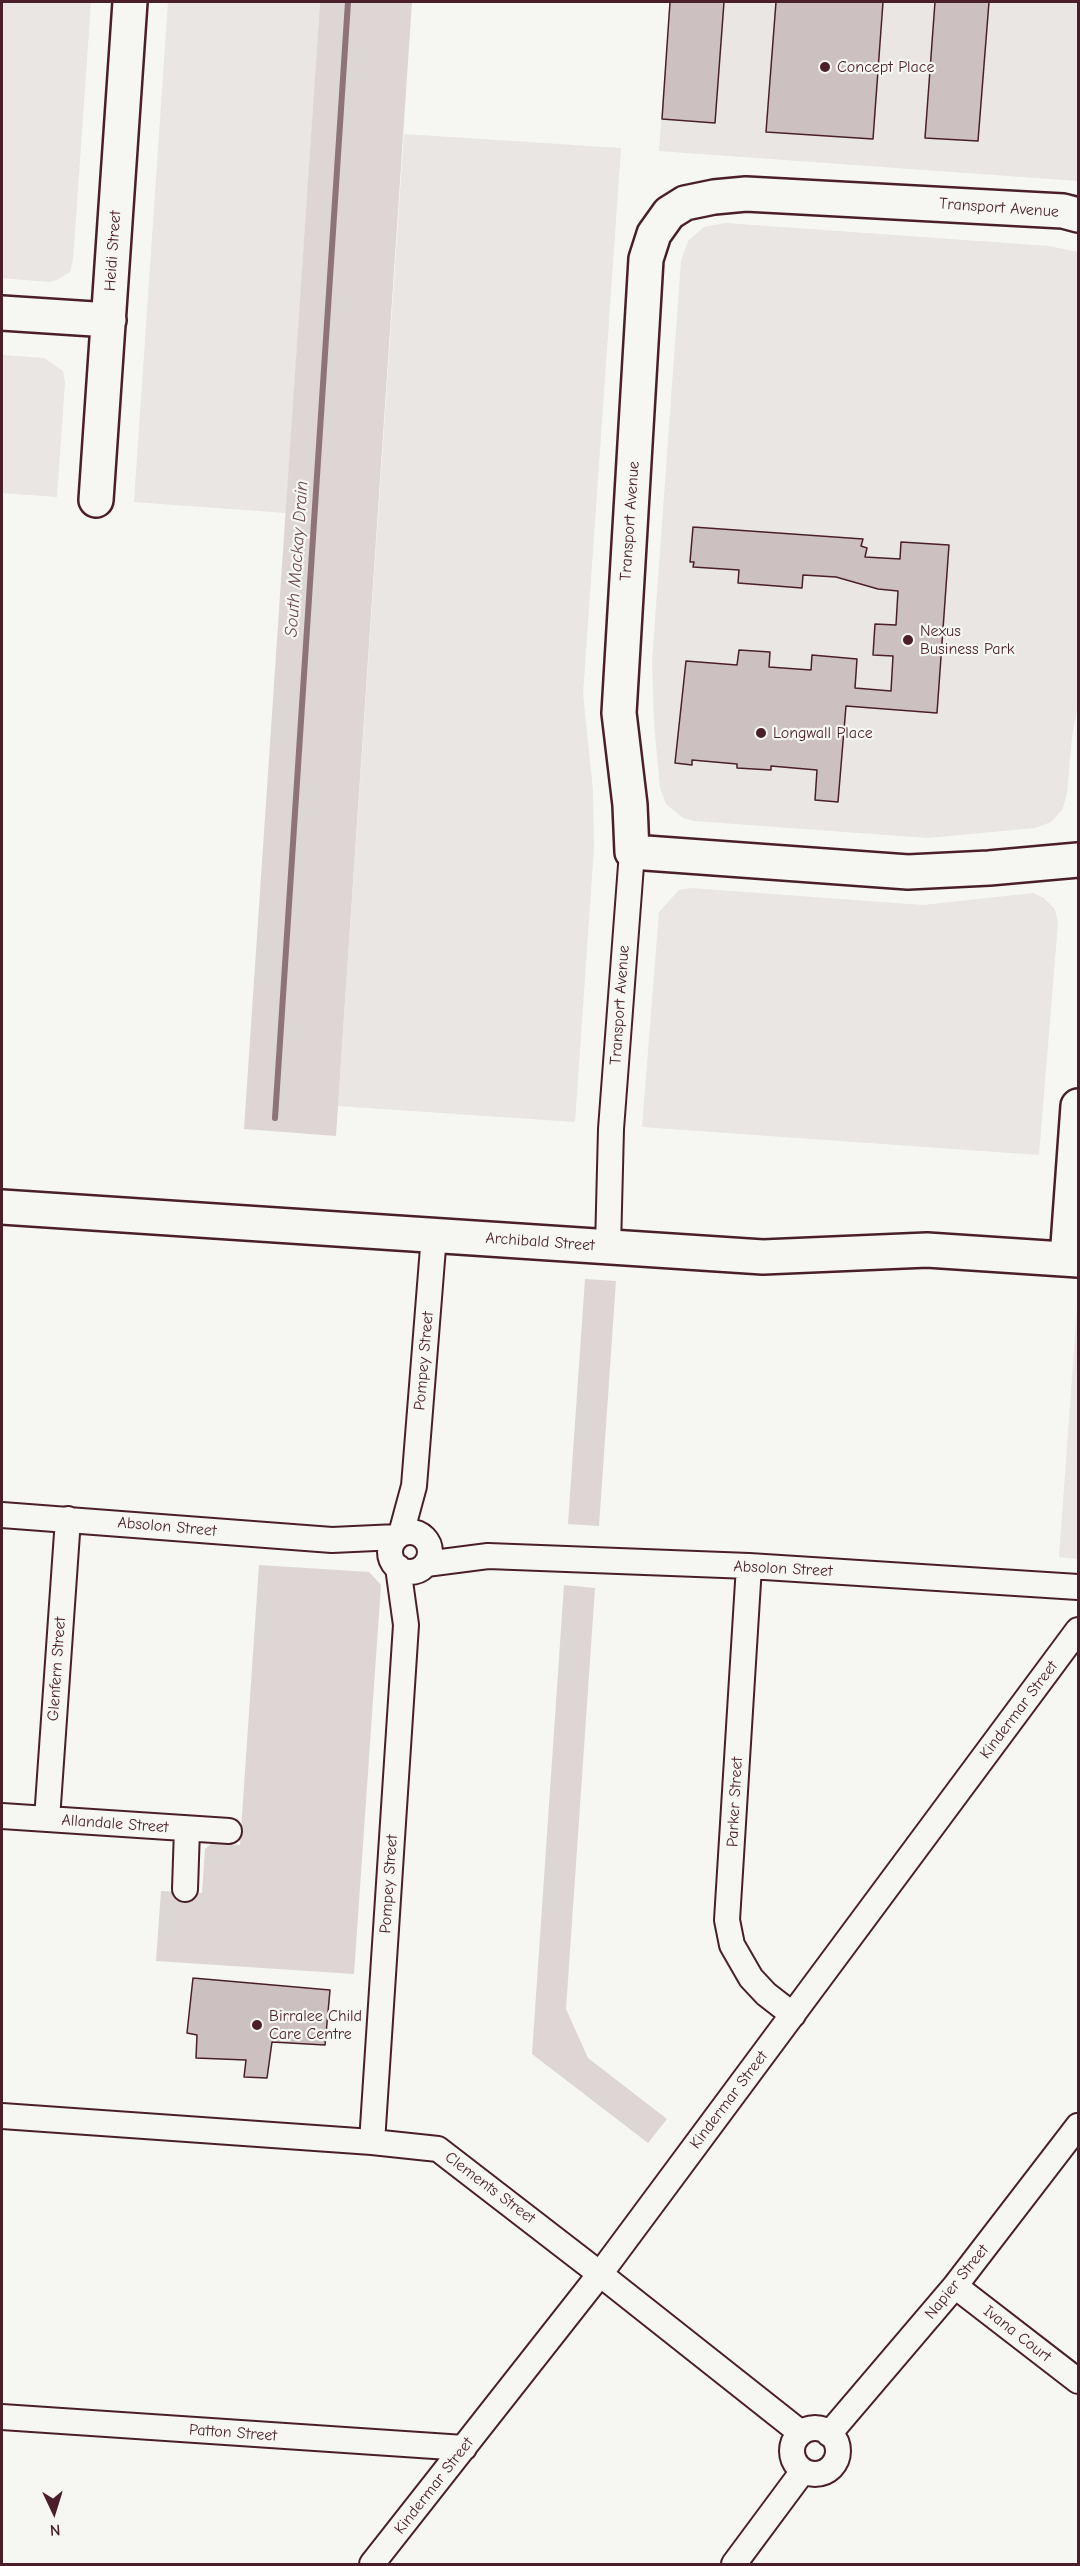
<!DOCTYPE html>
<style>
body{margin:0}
#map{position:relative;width:1080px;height:2566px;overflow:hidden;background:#f6f6f2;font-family:"Comic Neue",sans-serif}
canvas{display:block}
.frame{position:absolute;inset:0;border:3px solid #4a1f2b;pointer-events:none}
.north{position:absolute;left:24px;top:2482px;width:60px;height:60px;-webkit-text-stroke:4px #f6f6f2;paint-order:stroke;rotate:176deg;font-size:16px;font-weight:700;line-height:24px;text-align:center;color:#4a1f2b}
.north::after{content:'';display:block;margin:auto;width:21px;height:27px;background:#4a1f2b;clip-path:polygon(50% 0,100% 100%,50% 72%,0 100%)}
</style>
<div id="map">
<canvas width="1080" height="2566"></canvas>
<div class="frame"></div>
<div class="north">N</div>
</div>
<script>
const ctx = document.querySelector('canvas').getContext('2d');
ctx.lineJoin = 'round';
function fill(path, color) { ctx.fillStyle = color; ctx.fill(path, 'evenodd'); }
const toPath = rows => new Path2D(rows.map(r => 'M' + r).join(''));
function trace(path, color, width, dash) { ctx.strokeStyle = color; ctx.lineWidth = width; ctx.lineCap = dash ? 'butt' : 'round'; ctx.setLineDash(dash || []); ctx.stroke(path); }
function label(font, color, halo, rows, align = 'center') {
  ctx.font = font + ' "Comic Neue",sans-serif'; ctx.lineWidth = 4.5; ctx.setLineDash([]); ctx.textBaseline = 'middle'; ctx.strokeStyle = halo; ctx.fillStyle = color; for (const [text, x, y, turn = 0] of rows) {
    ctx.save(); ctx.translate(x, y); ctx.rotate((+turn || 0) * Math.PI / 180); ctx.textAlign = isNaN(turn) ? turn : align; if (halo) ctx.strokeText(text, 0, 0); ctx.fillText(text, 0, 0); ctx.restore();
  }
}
const built = toPath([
 [2,2,91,2,73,260,70,272,57,280,49,282,2,278],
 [168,2,320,2,286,513,134,502],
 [670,2,1078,2,1078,181,659,151],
 [404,134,621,148,583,694,593,790,594,847,575,1122,338,1106],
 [725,223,1049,246,1078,252,1078,704,1072,736,1067,794,1062,810,1051,822,1035,828,928,838,694,821,683,818,666,804,660,788,654,723,652,662,681,261,688,241,704,227],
 [2,355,44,358,63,371,65,382,57,497,2,493],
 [690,888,923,905,1033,893,1044,898,1055,909,1058,923,1039,1155,642,1127,659,912,679,890],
 [1077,1309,1078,1310,1078,1559,1059,1557]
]);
const green = toPath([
 [320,2,412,2,336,1136,244,1129],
 [585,1279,616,1281,599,1526,568,1524],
 [259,1565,369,1572,381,1585,354,1974,156,1961,161,1891,202,1893,205,1849,212,1843,240,1845],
 [564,1585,595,1588,566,2009,588,2058,667,2119,648,2143,532,2054]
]);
const stream = toPath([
 [275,1118,348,2]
]);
const building = toPath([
 [670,2,724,2,715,123,662,119,670,2],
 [776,2,883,2,873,139,766,132,776,2],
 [935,2,989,2,978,141,925,138,935,2],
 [693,527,863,539,861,546,867,548,865,557,900,559,901,542,949,545,937,713,846,706,838,802,815,800,817,770,771,766,771,770,737,768,737,764,692,760,692,765,675,763,686,661,737,665,739,650,770,652,769,667,811,670,812,655,857,659,855,688,891,691,893,656,873,655,875,624,896,625,898,591,878,589,836,577,803,575,802,588,738,583,739,570,693,567,694,562,690,562,693,527],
 [193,1978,330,1990,325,2045,272,2042,267,2078,244,2077,246,2060,196,2058,197,2035,187,2033,193,1978]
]);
const street = toPath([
 [608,1247,611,1129,632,852],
 [2,1515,332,1540,397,1537],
 '390 1552a20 20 0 1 1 40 0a20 20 0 1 1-40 0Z',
 [401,1534,414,1486,434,1235],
 [426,1564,488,1556,749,1566,1078,1587],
 [749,1566,727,1920,732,1945,751,1978,766,1994,793,2015],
 [2,1816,229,1831],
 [47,1819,68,1519],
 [185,1889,187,1829],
 [2,2116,372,2142,438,2149,600,2274,801,2433],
 [372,2142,406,1625,398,1567],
 [955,2286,1078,2381],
 [2,2417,464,2448],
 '792 2451a23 23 0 1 1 46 0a23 23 0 1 1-46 0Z',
 [829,2434,955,2286,1078,2126],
 [372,2564,600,2274,1078,1630],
 [734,2564,803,2471]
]);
const secondary = toPath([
 [1078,215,1063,211,746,194,714,197,685,203,669,213,654,234,646,259,619,713,630,805,632,852,908,872,989,868,1078,860],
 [2,313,109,320],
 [96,500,130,2],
 [2,1207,763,1257,927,1250,1078,1260],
 [1067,1259,1078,1106]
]);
const markers = [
 [825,67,6,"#4a1f2b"],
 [908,640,6,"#4a1f2b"],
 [761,733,6,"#4a1f2b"],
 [257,2025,6,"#4a1f2b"]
];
const poiNames = [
 ["Concept Place",837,67],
 ["Nexus",920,631],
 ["Business Park",920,649],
 ["Longwall Place",773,733],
 ["Birralee Child",269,2016],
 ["Care Centre",269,2034]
];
const streetNames = [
 ["Transport Avenue",999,208,4],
 ["Heidi Street",113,251,-86],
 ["Transport Avenue",630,521,-86],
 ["Transport Avenue",620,1005,-86],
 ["Archibald Street",540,1242,4],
 ["Pompey Street",424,1361,-85],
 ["Absolon Street",167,1527,5],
 ["Absolon Street",783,1569,3],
 ["Glenfern Street",57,1669,-86],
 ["Kindermar Street",1019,1710,-53],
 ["Parker Street",735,1802,-87],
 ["Allandale Street",115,1824,4],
 ["Pompey Street",389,1884,-86],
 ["Kindermar Street",729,2100,-53],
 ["Clements Street",490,2188,37],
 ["Napier Street",957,2282,-51],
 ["Ivana Court",1017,2334,38],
 ["Patton Street",233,2433,4],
 ["Kindermar Street",434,2486,-52]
];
const waterNames = [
 ["South Mackay Drain",297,559,-86]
];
fill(built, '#e9e6e3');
fill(green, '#ddd6d5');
trace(stream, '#8e747a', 6);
fill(building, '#ccc1c0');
trace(building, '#4a1f2b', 1.5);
trace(street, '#4a1f2b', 28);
trace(secondary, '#4a1f2b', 38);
trace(street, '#f6f6f2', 24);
trace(secondary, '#f6f6f2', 33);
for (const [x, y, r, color] of markers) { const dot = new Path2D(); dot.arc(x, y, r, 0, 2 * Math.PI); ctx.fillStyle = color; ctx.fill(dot); trace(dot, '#f6f6f2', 2); }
label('16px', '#4a1f2b', '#f6f6f2', poiNames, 'left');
label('16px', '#4a1f2b', '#f6f6f2', streetNames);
label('italic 18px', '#6c4a52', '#f6f6f2', waterNames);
</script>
